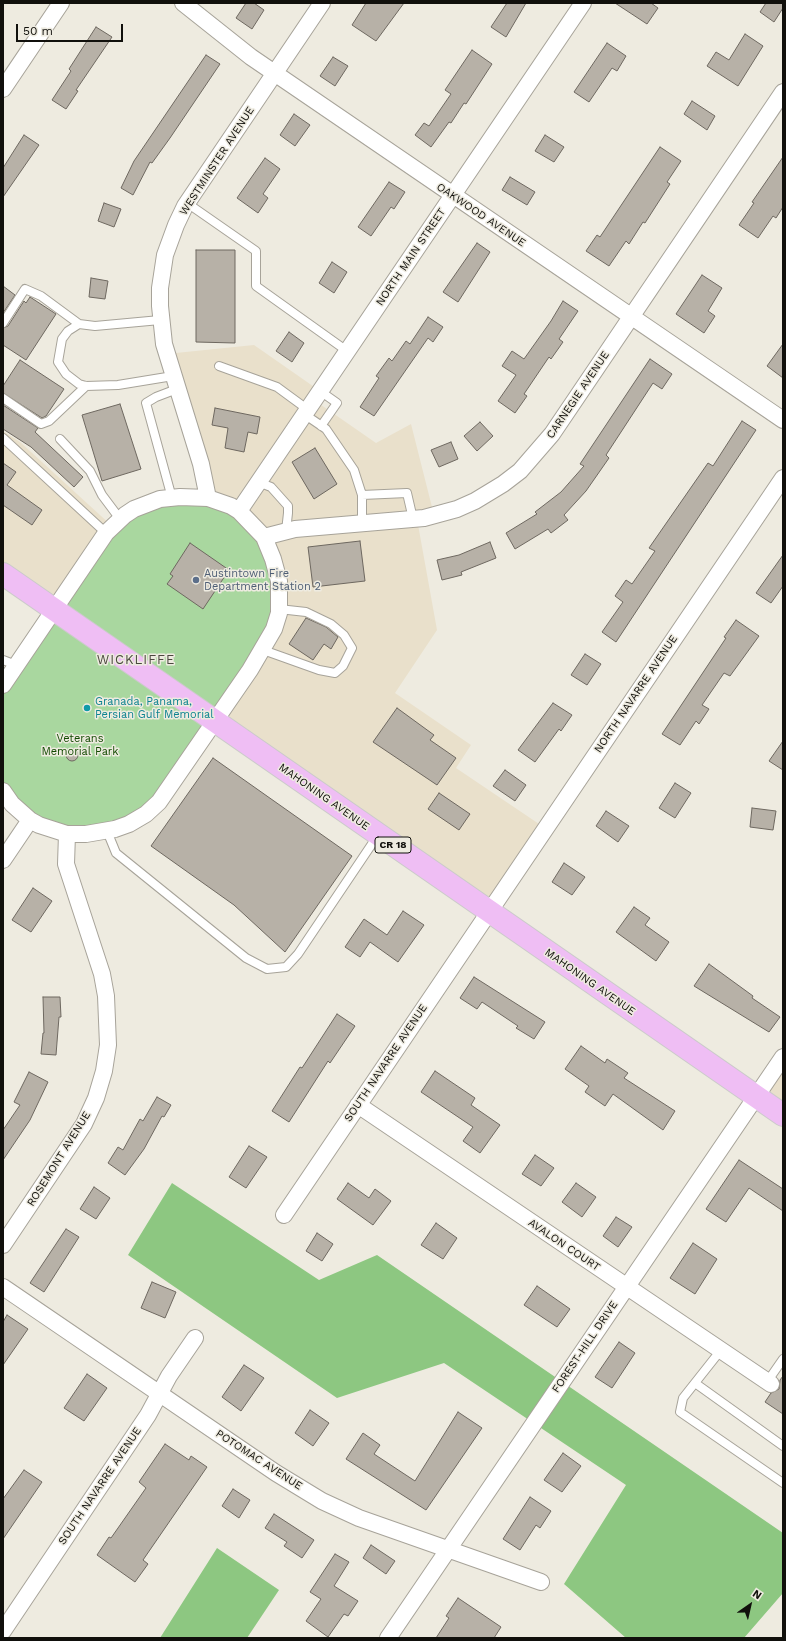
<!DOCTYPE html>
<style>
body{margin:0}
#map{position:relative;width:786px;height:1641px;overflow:hidden;background:#eeebe0;font-family:"Work Sans",sans-serif}
canvas{display:block}
.frame{position:absolute;inset:0;border:4px solid #11100c;pointer-events:none}
.north{position:absolute;left:730px;top:1585px;width:40px;height:40px;-webkit-text-stroke:3px #eeebe0;paint-order:stroke;rotate:34deg;font-size:11px;font-weight:700;line-height:16px;text-align:center;color:#11100c}
.north::after{content:'';display:block;margin:auto;width:14px;height:18px;background:#11100c;clip-path:polygon(50% 0,100% 100%,50% 72%,0 100%)}
.scale{position:absolute;left:16px;top:24px;width:107px;height:18px;box-sizing:border-box;border:2px solid #11100c;border-top:0;padding-left:5px;font-size:12px;line-height:14px;white-space:nowrap;color:#11100c;-webkit-text-stroke:3px #eeebe0;paint-order:stroke}
</style>
<div id="map">
<canvas width="786" height="1641"></canvas>
<div class="frame"></div>
<div class="north">N</div>
<div class="scale">50 m</div>
</div>
<script>
const ctx = document.querySelector('canvas').getContext('2d');
ctx.lineJoin = 'round';
function fill(path, color) { ctx.fillStyle = color; ctx.fill(path, 'evenodd'); }
const toPath = rows => new Path2D(rows.map(r => 'M' + r).join(''));
function trace(path, color, width, dash) { ctx.strokeStyle = color; ctx.lineWidth = width; ctx.lineCap = dash ? 'butt' : 'round'; ctx.setLineDash(dash || []); ctx.stroke(path); }
function label(font, color, halo, rows, align = 'center') {
  ctx.font = font + ' "Work Sans",sans-serif'; ctx.lineWidth = 3; ctx.setLineDash([]); ctx.textBaseline = 'middle'; ctx.strokeStyle = halo; ctx.fillStyle = color; for (const [text, x, y, turn = 0] of rows) {
    ctx.save(); ctx.translate(x, y); ctx.rotate((+turn || 0) * Math.PI / 180); ctx.textAlign = isNaN(turn) ? turn : align; if (halo) ctx.strokeText(text, 0, 0); ctx.fillText(text, 0, 0); ctx.restore();
  }
}
const commercial = toPath([
 [254,345,320,391,314,400,376,443,411,424,434,515,417,519,437,630,395,693,471,745,456,768,545,828,489,911,215,721,208,498,166,354],
 [3,431,20,442,112,526,54,610,3,574],
 [783,1057,783,1115,756,1096]
]);
const green = toPath([
 [208,498,264,537,279,613,170,788,115,829,39,825,3,791,3,685,134,509]
]);
const forest = toPath([
 [172,1183,319,1280,377,1255,783,1533,783,1593,744,1638,626,1638,564,1584,626,1485,444,1363,337,1398,128,1255],
 [217,1548,279,1590,247,1638,160,1638]
]);
const building = toPath([
 [246,3,254,3,264,10,252,29,236,18,246,3],
 [366,3,404,3,376,41,352,25,366,3],
 [507,3,526,3,506,37,491,27,507,3],
 [615,3,651,3,658,8,647,24,615,3],
 [766,3,783,3,783,8,774,22,760,12,766,3],
 [96,27,112,37,76,90,78,91,66,109,52,100,71,71,69,69,96,27],
 [745,34,763,46,738,86,707,66,716,52,729,60,745,34],
 [607,43,626,56,617,71,612,68,589,102,574,92,607,43],
 [472,50,492,64,466,104,464,103,451,123,449,122,431,147,415,135,424,123,429,126,451,94,445,90,472,50],
 [206,55,220,64,170,138,152,163,150,162,133,195,121,188,134,161,206,55],
 [333,57,348,66,335,86,320,76,333,57],
 [692,101,715,116,707,130,684,114,692,101],
 [294,114,310,125,295,146,280,135,294,114],
 [24,135,39,145,3,197,3,168,24,135],
 [545,135,564,147,554,162,535,151,545,135],
 [660,147,681,161,667,182,670,184,645,223,643,222,629,244,626,241,609,266,586,251,597,235,600,237,660,147],
 [783,157,783,207,776,218,773,216,758,238,739,225,754,203,752,202,783,157],
 [265,158,280,169,263,194,268,198,258,213,237,198,265,158],
 [510,177,535,192,527,205,502,190,510,177],
 [389,182,405,192,394,209,391,207,371,236,358,227,389,182],
 [104,203,121,209,114,227,98,221,104,203],
 [477,243,490,252,458,302,443,292,477,243],
 [196,250,235,250,235,343,196,342,196,250],
 [332,262,347,272,334,293,319,283,332,262],
 [702,275,722,288,708,311,715,316,704,333,676,314,702,275],
 [91,278,108,281,105,299,89,297,91,278],
 [3,286,15,295,3,313,3,286],
 [30,297,56,314,26,360,3,345,3,328,8,326,24,301,26,303,30,297],
 [563,301,578,311,559,339,563,342,551,359,549,357,524,394,527,396,515,413,498,401,516,375,502,366,512,351,524,359,551,321,563,301],
 [428,317,443,327,433,342,428,338,374,416,360,407,379,378,376,376,389,358,392,361,406,341,410,344,428,317],
 [289,332,304,343,292,362,276,351,289,332],
 [783,344,783,378,767,366,783,344],
 [650,359,672,374,662,389,653,383,606,455,609,458,586,491,564,515,568,520,551,533,548,529,515,549,506,533,537,514,535,512,561,492,584,466,580,464,650,359],
 [20,360,64,389,46,416,42,418,3,393,3,386,20,360],
 [120,404,141,469,102,481,82,415,120,404],
 [3,405,38,428,35,432,83,477,74,487,31,447,3,429,3,405],
 [215,408,260,417,257,434,248,432,244,452,225,448,228,428,212,425,215,408],
 [742,421,756,430,616,642,602,632,623,602,615,596,626,580,632,584,655,551,649,548,708,463,713,466,742,421],
 [480,422,493,436,477,451,464,436,480,422],
 [451,442,458,459,439,467,431,450,451,442],
 [315,448,337,484,314,499,292,462,315,448],
 [3,463,16,472,7,485,42,510,32,525,3,505,3,463],
 [360,541,365,581,313,587,308,547,360,541],
 [490,542,496,558,461,572,462,575,442,580,437,560,459,555,490,542],
 [190,543,229,570,203,609,167,584,173,576,170,574,190,543],
 [783,555,783,586,771,603,756,593,783,555],
 [306,618,326,627,338,637,331,649,324,644,313,660,289,644,306,618],
 [736,620,759,636,730,676,724,673,702,705,709,709,699,724,696,721,680,745,662,734,726,638,724,637,736,620],
 [585,654,601,664,587,685,571,675,585,654],
 [553,703,572,715,561,731,559,729,535,762,518,750,553,703],
 [397,708,434,735,430,740,456,758,437,785,373,742,397,708],
 [783,741,783,770,769,761,783,741],
 '66 755a6 6 0 1 1 12 0a6 6 0 1 1-12 0Z',
 [213,758,352,856,285,952,234,905,151,846,213,758],
 [505,770,526,785,515,801,493,786,505,770],
 [675,783,691,793,675,818,659,808,675,783],
 [439,793,470,814,459,830,428,809,439,793],
 [752,808,776,811,773,830,750,827,752,808],
 [606,811,629,826,618,842,596,826,606,811],
 [564,863,585,877,572,895,552,882,564,863],
 [33,888,52,901,31,932,12,920,33,888],
 [634,907,650,918,645,925,669,942,656,961,616,932,634,907],
 [403,911,424,925,398,962,370,942,360,957,345,947,364,919,387,935,403,911],
 [709,964,753,996,752,998,780,1017,769,1032,694,986,709,964],
 [474,977,545,1022,534,1039,516,1028,518,1026,482,1002,477,1009,460,998,474,977],
 [43,997,60,997,61,1017,59,1017,56,1055,41,1054,43,1033,44,1033,43,997],
 [337,1014,355,1026,330,1063,328,1061,289,1122,272,1111,300,1067,302,1068,337,1014],
 [581,1046,605,1063,607,1059,628,1073,624,1078,675,1111,663,1130,613,1094,605,1106,585,1092,589,1086,565,1069,581,1046],
 [435,1071,475,1098,471,1105,500,1125,480,1153,463,1141,473,1127,421,1092,435,1071],
 [29,1072,48,1082,30,1120,3,1160,3,1130,20,1105,14,1102,29,1072],
 [157,1097,171,1105,164,1117,162,1116,144,1149,125,1175,108,1163,118,1147,123,1150,140,1119,143,1121,157,1097],
 [249,1146,267,1157,246,1188,229,1177,249,1146],
 [535,1155,554,1168,541,1186,522,1174,535,1155],
 [739,1160,783,1189,783,1211,749,1188,726,1222,706,1209,739,1160],
 [348,1183,369,1198,375,1189,391,1201,373,1225,337,1199,348,1183],
 [576,1183,596,1197,582,1217,562,1202,576,1183],
 [94,1187,110,1198,96,1219,80,1209,94,1187],
 [616,1217,632,1227,618,1247,603,1236,616,1217],
 [436,1223,457,1238,443,1259,421,1245,436,1223],
 [66,1229,79,1237,44,1292,30,1283,66,1229],
 [317,1233,333,1244,322,1261,306,1251,317,1233],
 [693,1243,717,1259,695,1294,670,1278,693,1243],
 [152,1282,176,1292,165,1318,141,1308,152,1282],
 [537,1286,570,1309,557,1327,524,1305,537,1286],
 [7,1315,28,1329,3,1365,3,1322,7,1315],
 [619,1342,635,1353,612,1388,595,1377,619,1342],
 [244,1365,264,1378,241,1411,222,1397,244,1365],
 [87,1374,107,1388,84,1421,64,1408,87,1374],
 [783,1376,783,1414,765,1402,771,1393,779,1389,780,1380,783,1376],
 [310,1410,329,1423,313,1446,295,1433,310,1410],
 [458,1412,482,1428,426,1510,346,1459,363,1433,380,1445,374,1454,415,1481,458,1412],
 [165,1444,189,1460,191,1456,207,1467,143,1560,148,1564,135,1582,97,1555,109,1537,111,1538,146,1488,139,1482,165,1444],
 [563,1453,581,1466,562,1492,544,1480,563,1453],
 [24,1470,42,1482,3,1539,3,1499,24,1470],
 [233,1489,250,1500,239,1518,222,1506,233,1489],
 [530,1497,551,1511,540,1528,536,1525,520,1550,503,1539,530,1497],
 [274,1514,314,1540,302,1558,284,1546,287,1542,265,1528,274,1514],
 [371,1545,395,1561,386,1574,363,1558,371,1545],
 [335,1554,349,1562,334,1586,358,1601,348,1616,344,1614,328,1637,306,1621,321,1599,310,1592,335,1554],
 [458,1598,501,1627,494,1638,436,1638,449,1618,446,1616,458,1598]
]);
const service = toPath([
 [187,203,256,251,256,286,347,351],
 [160,320,95,326,79,324,68,331,62,339,58,362,66,374,79,384,86,386,118,385,173,376],
 [3,323,25,289,41,296,79,324],
 [219,366,277,387,307,409],
 [320,391,337,403,321,426],
 [3,398,41,424,49,421,86,386],
 [304,414,326,429,354,470,362,495],
 [3,438,106,533],
 [60,439,90,471,102,495,120,519],
 [258,482,271,487,288,506,288,513,286,531],
 [172,498,146,403,156,397,177,389],
 [362,524,362,495,407,493,413,519],
 [263,650,319,670,335,673,343,666,352,648,344,635,331,624,306,612,279,609],
 [3,660,16,665],
 [107,831,116,853,246,958,267,969,286,967,298,954,378,835],
 [721,1350,683,1398,680,1412,783,1483],
 [767,1382,783,1359],
 [695,1383,783,1446]
]);
const minor = toPath([
 [183,3,251,57,783,420],
 [3,89,61,3],
 [208,498,201,464,164,344,160,306,160,288,165,255,176,225,185,206,322,3],
 [239,511,583,3],
 [264,537,295,529,424,518,457,509,475,501,503,484,520,471,552,434,783,92],
 [3,685,106,533,125,515,134,509,160,499,180,497,208,498,231,506,239,511,264,537,273,559,279,581,279,613,274,629,250,670,159,802,146,814,129,824,115,829,86,834,67,834,39,825,30,820,12,804,3,791],
 [3,860,30,820],
 [358,1105,771,1384],
 [284,1215,783,478],
 [3,1245,84,1124,96,1098,104,1071,108,1045,106,996,102,974,66,864,67,834],
 [3,1287,276,1473,322,1501,359,1518,541,1582],
 [3,1631,148,1415,169,1376,195,1338],
 [388,1638,783,1057]
]);
const primary = toPath([
 [3,574,783,1115]
]);
const markers = [
 [196,580,4,"#5c6f8a"],
 [87,708,4,"#0f9aa8"]
];
const shields = [
 [393,845,36]
];
const shieldNames = [
 ["CR 18",393,845]
];
const streetNames = [
 ["WESTMINSTER AVENUE",217,161,-57],
 ["OAKWOOD AVENUE",481,215,34],
 ["NORTH MAIN STREET",411,257,-56],
 ["CARNEGIE AVENUE",578,395,-56],
 ["NORTH NAVARRE AVENUE",636,694,-56],
 ["MAHONING AVENUE",324,797,35],
 ["MAHONING AVENUE",590,982,35],
 ["SOUTH NAVARRE AVENUE",386,1063,-56],
 ["ROSEMONT AVENUE",59,1159,-58],
 ["AVALON COURT",564,1245,34],
 ["FOREST-HILL DRIVE",585,1347,-56],
 ["POTOMAC AVENUE",259,1460,33],
 ["SOUTH NAVARRE AVENUE",100,1486,-56]
];
const serviceNames = [
 ["Austintown Fire",204,574],
 ["Department Station 2",204,587]
];
const cultureNames = [
 ["Granada, Panama,",95,702],
 ["Persian Gulf Memorial",95,715]
];
const parkNames = [
 ["Veterans",80,739],
 ["Memorial Park",80,752]
];
const quarterNames = [
 ["WICKLIFFE",136,660]
];
fill(commercial, '#e9e0cb');
fill(green, '#a9d79f');
fill(forest, '#8dc781');
fill(building, '#b7b1a7');
trace(building, '#6e6860', 1);
trace(service, '#a7a399', 10);
trace(minor, '#a7a399', 18);
trace(primary, '#cbcaca', 24);
trace(service, '#fff', 8);
trace(minor, '#fff', 16);
trace(primary, '#efbef4', 22);
for (const [x, y, r, color] of markers) { const dot = new Path2D(); dot.arc(x, y, r, 0, 2 * Math.PI); ctx.fillStyle = color; ctx.fill(dot); trace(dot, '#eeebe0', 1.5); }
for (const [x, y, w] of shields) { const box = new Path2D(); box.roundRect(x - w / 2, y - 8, w, 16, 3); ctx.fillStyle = '#eeebe0'; ctx.fill(box); trace(box, '#11100c', 1); }
label('bold 10px', '#11100c', null, shieldNames);
label('11px', '#11100c', '#eeebe0', streetNames);
label('11px', '#4e5e75', '#eeebe0', serviceNames, 'left');
label('11px', '#0d838f', '#eeebe0', cultureNames, 'left');
label('11px', '#124a01', '#eeebe0', parkNames);
ctx.letterSpacing = '1px';
label('13px', '#4b483f', '#eeebe0', quarterNames);
ctx.letterSpacing = '0px';
</script>
